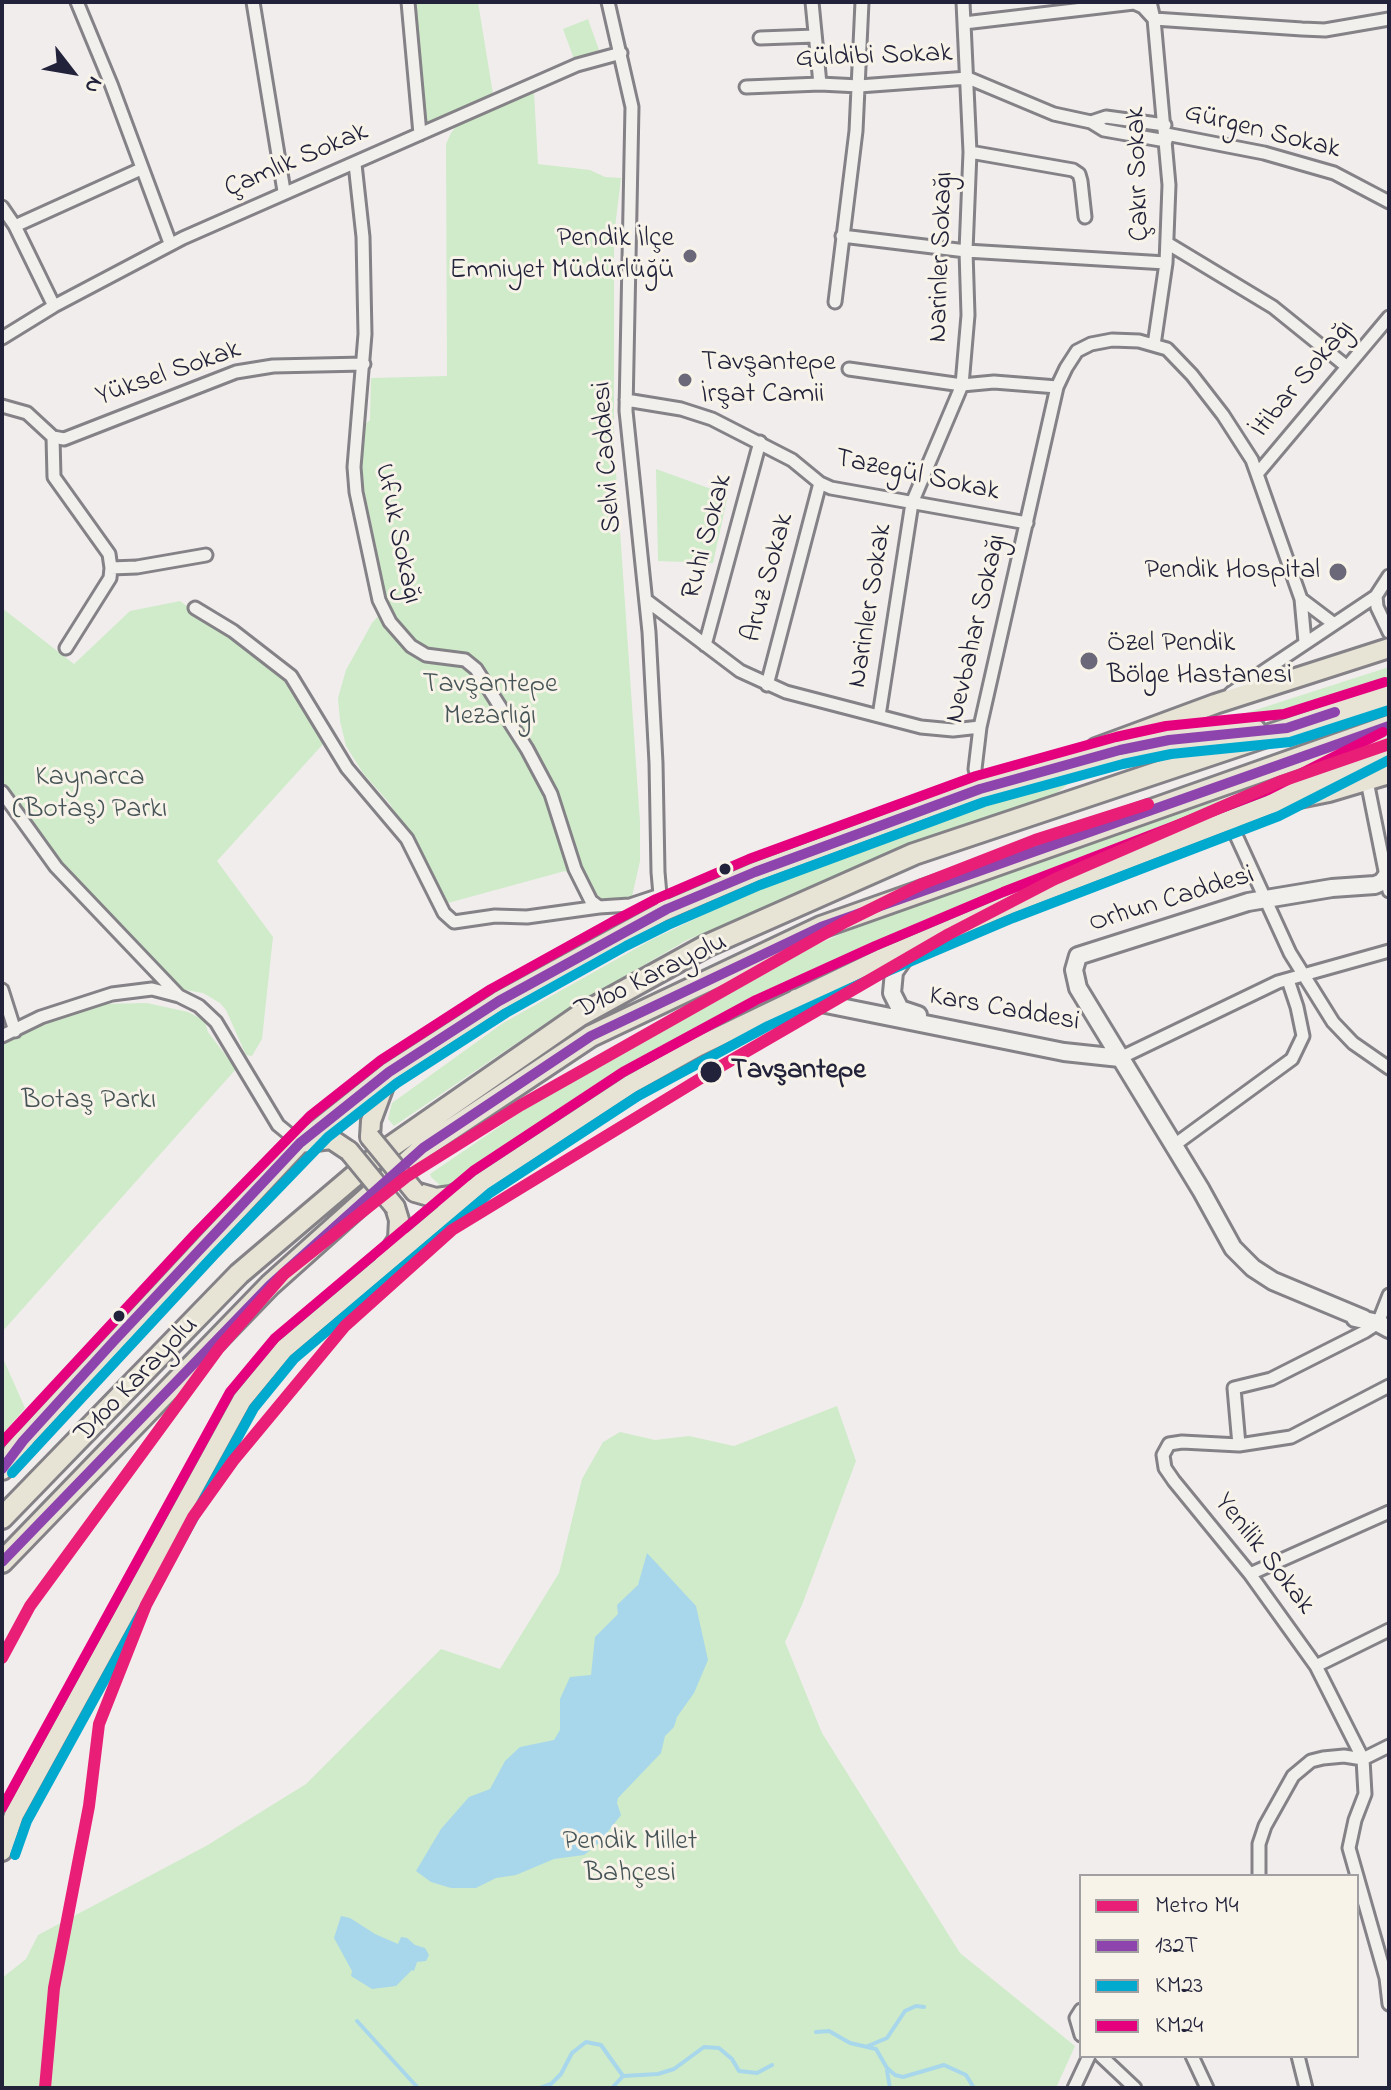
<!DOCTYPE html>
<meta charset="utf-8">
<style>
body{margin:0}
#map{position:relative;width:1391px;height:2090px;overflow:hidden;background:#f2eded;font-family:"Indie Flower",sans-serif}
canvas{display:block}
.frame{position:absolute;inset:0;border:4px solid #22223b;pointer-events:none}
.legend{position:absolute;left:1079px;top:1874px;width:280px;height:184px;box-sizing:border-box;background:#f7f3e8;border:2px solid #a29fa3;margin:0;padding:10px 14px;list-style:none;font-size:24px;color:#22223b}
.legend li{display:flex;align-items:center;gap:16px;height:40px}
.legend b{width:40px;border:2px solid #a29fa3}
.north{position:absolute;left:32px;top:32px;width:80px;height:80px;-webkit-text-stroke:6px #f7f3e8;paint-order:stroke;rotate:121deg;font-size:22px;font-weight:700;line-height:32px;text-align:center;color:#22223b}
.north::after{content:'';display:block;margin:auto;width:28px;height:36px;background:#22223b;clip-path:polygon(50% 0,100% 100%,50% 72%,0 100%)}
</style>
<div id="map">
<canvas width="1391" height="2090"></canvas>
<div class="frame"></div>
<ul class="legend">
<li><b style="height:10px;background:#e91e76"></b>Metro M4</li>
<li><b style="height:10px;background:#8e44ad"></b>132T</li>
<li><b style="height:10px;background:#00a9ce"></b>KM23</li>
<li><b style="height:10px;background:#e5007d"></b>KM24</li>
</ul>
<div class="north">N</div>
</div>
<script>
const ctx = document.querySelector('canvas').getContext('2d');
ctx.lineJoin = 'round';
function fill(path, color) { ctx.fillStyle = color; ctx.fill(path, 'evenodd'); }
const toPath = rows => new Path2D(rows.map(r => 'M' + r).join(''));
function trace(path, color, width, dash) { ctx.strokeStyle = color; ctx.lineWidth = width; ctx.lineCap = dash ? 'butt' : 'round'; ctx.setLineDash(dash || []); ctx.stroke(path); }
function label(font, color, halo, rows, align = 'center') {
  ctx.font = font + ' "Indie Flower",sans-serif'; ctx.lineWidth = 6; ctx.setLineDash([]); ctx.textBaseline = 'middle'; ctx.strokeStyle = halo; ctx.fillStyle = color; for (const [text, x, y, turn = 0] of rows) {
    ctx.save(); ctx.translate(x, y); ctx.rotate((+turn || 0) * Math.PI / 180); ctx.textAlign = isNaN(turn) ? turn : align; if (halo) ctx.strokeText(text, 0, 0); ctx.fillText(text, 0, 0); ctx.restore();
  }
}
const green = toPath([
 [414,2,478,2,493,94,425,126],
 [588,19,599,50,574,59,563,29],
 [534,92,538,164,590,170,605,177,621,178,614,236,614,443,640,822,640,861,631,901,604,900,565,871,448,903,390,804,363,773,346,746,340,721,338,698,346,670,372,623,388,605,355,446,362,427,370,420,371,378,447,376,446,144,451,133,458,124],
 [656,469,728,495,713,563,658,561],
 [180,601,287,680,324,743,217,861,273,937,262,1039,252,1056,246,1055,226,1010,220,1003,203,993,179,989,88,895,56,857,2,781,2,608,74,664,130,611],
 [1389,667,1389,689,1310,714,1181,734],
 [1324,769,882,950,701,1029,647,1062,467,1183,444,1189,431,1177,430,1174,634,1035,755,971,867,923,980,882,1189,809],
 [1081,774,1049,799,890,855,687,940,558,1015,394,1126,388,1119,392,1103,503,1023,651,940,787,875],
 [147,1003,188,1012,204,1020,208,1032,236,1069,2,1332,2,1046,29,1031,79,1010,99,1004],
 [2,1356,25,1408,2,1435],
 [837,1406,856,1461,802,1605,785,1642,822,1733,960,1953,1075,2046,1056,2088,2,2088,2,1978,26,1959,38,1935,206,1846,306,1784,441,1649,500,1669,559,1573,582,1479,603,1442,620,1432,655,1440,689,1436,734,1446]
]);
const water = toPath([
 [647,1553,696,1606,708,1660,694,1693,677,1717,674,1727,665,1736,661,1753,618,1798,617,1803,621,1815,599,1843,584,1855,554,1859,516,1875,496,1878,476,1888,451,1888,431,1882,416,1871,441,1829,469,1797,490,1789,505,1761,520,1747,554,1740,560,1730,560,1699,570,1677,591,1675,595,1637,618,1614,617,1605,638,1585],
 [341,1916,350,1918,375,1934,398,1944,401,1937,407,1938,415,1945,425,1948,429,1955,426,1961,417,1962,414,1971,412,1970,396,1986,372,1989,351,1976,352,1971,334,1938]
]);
const stream = toPath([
 [357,2021,418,2088],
 [816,2032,829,2031,850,2043,876,2049,887,2068,895,2075,903,2077,944,2065,966,2075,974,2088],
 [868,2046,887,2038,905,2011,916,2006,924,2007],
 [887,2071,890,2088],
 [540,2088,551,2084,561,2074,572,2053,586,2042,601,2045,623,2076],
 [612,2088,623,2076,658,2074,674,2069,704,2047,719,2048,732,2059,739,2071,757,2073,772,2065]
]);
const street = toPath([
 [77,2,111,84,170,243],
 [253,2,284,191],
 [408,2,420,134],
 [608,2,632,107,626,411,649,632,656,763,658,872,660,895,667,909],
 [812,2,820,84],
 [1150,2,1154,19,1169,185,1166,263,1154,345],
 [964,23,1134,3,1143,7,1154,19,1302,29,1325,30,1389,19],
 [760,38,815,36],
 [746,87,820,84,859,86,968,78,1054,114,1091,122,1104,130,1166,141],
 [1091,122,1106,117,1165,125],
 [1166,134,1264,153,1334,173,1389,202],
 [970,152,1073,170,1079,174,1081,181,1085,217],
 [355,164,363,237,365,334,354,467,356,492,379,600,390,622,411,646,426,655,465,660,476,669,527,749,551,794,575,869,591,901,599,907,630,905,660,895],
 [2,207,15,226,54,306],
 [15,226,141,169],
 [842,236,966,251,1166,263],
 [1167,243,1273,307,1346,366],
 [835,302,856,131,862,2],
 [2,338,54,306,183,238,577,65,621,53],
 [849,369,962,385,994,382,1057,387],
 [626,400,681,409,712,419,792,460,820,483,831,488,1027,523],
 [2,406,27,413,53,437,64,439,236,372,273,366,364,364],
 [53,437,54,477,109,554,111,568,110,578,66,648],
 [1257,474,1389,317],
 [111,568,137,567,206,555],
 [1389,576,1376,596,1377,607,1389,632],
 [1301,599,1334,624],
 [646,600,740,671,786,692,921,727,953,730,980,727],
 [195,608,233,631,291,676,347,768,407,839,444,913,454,922,495,916,527,917,599,907],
 [705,645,760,442],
 [767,685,820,483],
 [1231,693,1376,596],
 [879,716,912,503,962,385,968,315,966,251,970,152,963,2],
 [1367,781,1389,891],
 [980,789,975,769,980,727,1057,387,1066,368,1077,351,1091,344,1112,340,1139,341,1167,349,1192,375,1223,415,1252,460,1257,474,1301,599,1305,642],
 [2,792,56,867,179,996],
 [1229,820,1290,953,1333,1022,1353,1043,1389,1068],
 [2,990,15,1031],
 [2,1036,41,1017,112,994,152,989,179,996,199,1006,216,1022,278,1125,300,1143],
 [1120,1058,1278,982,1389,951],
 [1173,1146,1292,1059,1303,1036,1297,1007,1288,980],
 [1389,1386,1291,1437,1239,1445,1182,1442,1169,1444,1163,1455,1165,1468,1174,1481,1250,1574,1316,1666,1363,1759,1365,1794,1355,1820,1349,1848,1386,1978,1389,2004],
 [1239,1445,1234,1388,1271,1379,1364,1332,1378,1323,1389,1295],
 [1250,1574,1389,1512],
 [1316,1666,1389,1630],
 [1363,1759,1389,1746],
 [1259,1876,1259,1844,1265,1826,1293,1776,1311,1761,1323,1758,1344,1756,1363,1759],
 [1081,2010,1076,2018,1081,2035],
 [1101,2056,1135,2088],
 [1192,2056,1207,2088],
 [1298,2056,1306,2088],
 [1074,2088,1089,2056]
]);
const secondary = toPath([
 [913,945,894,972,892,993,900,1009,918,1015],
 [796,998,1064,1052,1120,1058],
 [1355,1318,1378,1323,1389,1329],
 [1364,1319,1273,1281,1253,1268,1233,1248,1201,1190,1078,988,1074,970,1078,956,1248,902,1332,888,1375,885,1382,882,1389,873]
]);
const primary = toPath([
 [1096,748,1215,704,1389,648],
 [370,1137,371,1121,388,1075],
 [300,1143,331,1139,349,1151],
 [415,1192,436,1198,451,1196,466,1189],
 [385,1259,398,1239,399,1220,395,1207],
 [13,1451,300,1143,389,1072,499,1001,662,912,755,872,993,784],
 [2,1851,14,1815,242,1400,284,1349,482,1182,631,1084,697,1047,880,959,1008,905,1274,803,1329,792,1389,774]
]);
const highway = toPath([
 [980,789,1120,750,1169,740,1255,730],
 [1274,803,1389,744],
 [2,1469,23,1441],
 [2,1518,239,1274,379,1155,579,1016,706,946,914,854,1389,695],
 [2,1562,270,1285,423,1148,591,1036,821,927,1389,726]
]);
const primaryBridge = toPath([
 [370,1137,415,1192],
 [349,1151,395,1207]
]);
const bus1 = toPath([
 [2,1469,23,1441,114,1341,300,1143,389,1072,499,1001,667,909,755,872,980,789,1120,750,1169,740,1287,728,1335,712],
 [2,1562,270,1285,423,1148,591,1036,821,927,1389,726]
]);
const bus2 = toPath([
 [12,1473,215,1254,328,1137,397,1083,506,1013,626,946,668,925,760,885,984,802,1123,764,1171,754,1290,742,1389,710],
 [15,1855,27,1821,254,1408,294,1359,490,1193,638,1096,768,1026,886,972,1013,918,1279,816,1389,760]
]);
const bus3 = toPath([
 [2,1442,195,1234,310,1116,381,1060,491,989,612,922,656,899,749,859,976,776,1116,737,1166,726,1284,714,1385,682],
 [2,1808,230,1392,275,1338,473,1171,623,1072,756,1000,875,946,1003,892,1268,790,1383,732]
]);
const metro1 = toPath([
 [2,1658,30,1606,219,1348,284,1274,406,1177,521,1105,845,922,922,884,1035,840,1148,804],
 [45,2088,54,1988,89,1806,99,1724,146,1605,193,1517,233,1461,345,1326,452,1230,711,1072,949,934,1055,879,1279,782,1389,744]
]);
const markers = [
 [690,256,8,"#6b6979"],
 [685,380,8,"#6b6979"],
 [1338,572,10,"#6b6979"],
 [1089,661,10,"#6b6979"],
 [725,869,7,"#22223b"],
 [711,1072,12,"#22223b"],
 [119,1316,7,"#22223b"]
];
const streetNames = [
 ["Güldibi Sokak",874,58,-2],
 ["Gürgen Sokak",1262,133,14],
 ["Çamlık Sokak",297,162,-23],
 ["Çakır Sokak",1140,174,-92],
 ["Narinler Sokağı",943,257,-88],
 ["Yüksel Sokak",169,375,-19],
 ["İtibar Sokağı",1304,380,-50],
 ["Selvi Caddesi",609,457,-94],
 ["Tazegül Sokak",917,477,12],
 ["Ufuk Sokağı",396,534,78],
 ["Ruhi Sokak",709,537,-75],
 ["Aruz Sokak",770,578,-75],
 ["Narinler Sokak",872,606,-81],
 ["Nevbahar Sokağı",978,629,-77],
 ["Orhun Caddesi",1172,901,-17],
 ["D100 Karayolu",652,978,-26],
 ["Kars Caddesi",1004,1011,10],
 ["D100 Karayolu",138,1381,-46],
 ["Yenilik Sokak",1263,1555,52]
];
const poiNames = [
 ["Pendik İlçe",674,240],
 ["Emniyet Müdürlüğü",674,272],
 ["Tavşantepe",701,364,"left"],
 ["İrşat Camii",701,396,"left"],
 ["Pendik Hospital",1320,572],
 ["Özel Pendik",1107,645,"left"],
 ["Bölge Hastanesi",1107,677,"left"]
];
const parkNames = [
 ["Tavşantepe",490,686],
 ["Mezarlığı",490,718],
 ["Kaynarca",90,779],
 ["(Botaş) Parkı",90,811],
 ["Botaş Parkı",89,1102],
 ["Pendik Millet",630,1843],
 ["Bahçesi",630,1875]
];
const stopNames = [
 ["Tavşantepe",731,1072]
];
fill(green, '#cfebc9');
fill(water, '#a8d7ec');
trace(stream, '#a8d7ec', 4);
trace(street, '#848287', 17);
trace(secondary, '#848287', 22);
trace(primary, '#848287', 24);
trace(highway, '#848287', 26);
trace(street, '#f2f0ed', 11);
trace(secondary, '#f2f0ed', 16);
trace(primary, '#e7e3d5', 18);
trace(highway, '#e7e3d5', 20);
trace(primaryBridge, '#848287', 24, []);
trace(primaryBridge, '#e7e3d5', 18);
trace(bus1, '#8e44ad', 10);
trace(bus2, '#00a9ce', 10);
trace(bus3, '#e5007d', 10);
trace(metro1, '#e91e76', 12);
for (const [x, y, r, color] of markers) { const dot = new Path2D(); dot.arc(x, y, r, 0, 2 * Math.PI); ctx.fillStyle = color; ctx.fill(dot); trace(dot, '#f7f3e8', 3); }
label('28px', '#22223b', '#f7f3e8', streetNames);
label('28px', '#22223b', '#f7f3e8', poiNames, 'right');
label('28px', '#465457', '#f7f3e8', parkNames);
label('bold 28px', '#22223b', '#f7f3e8', stopNames, 'left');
</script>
